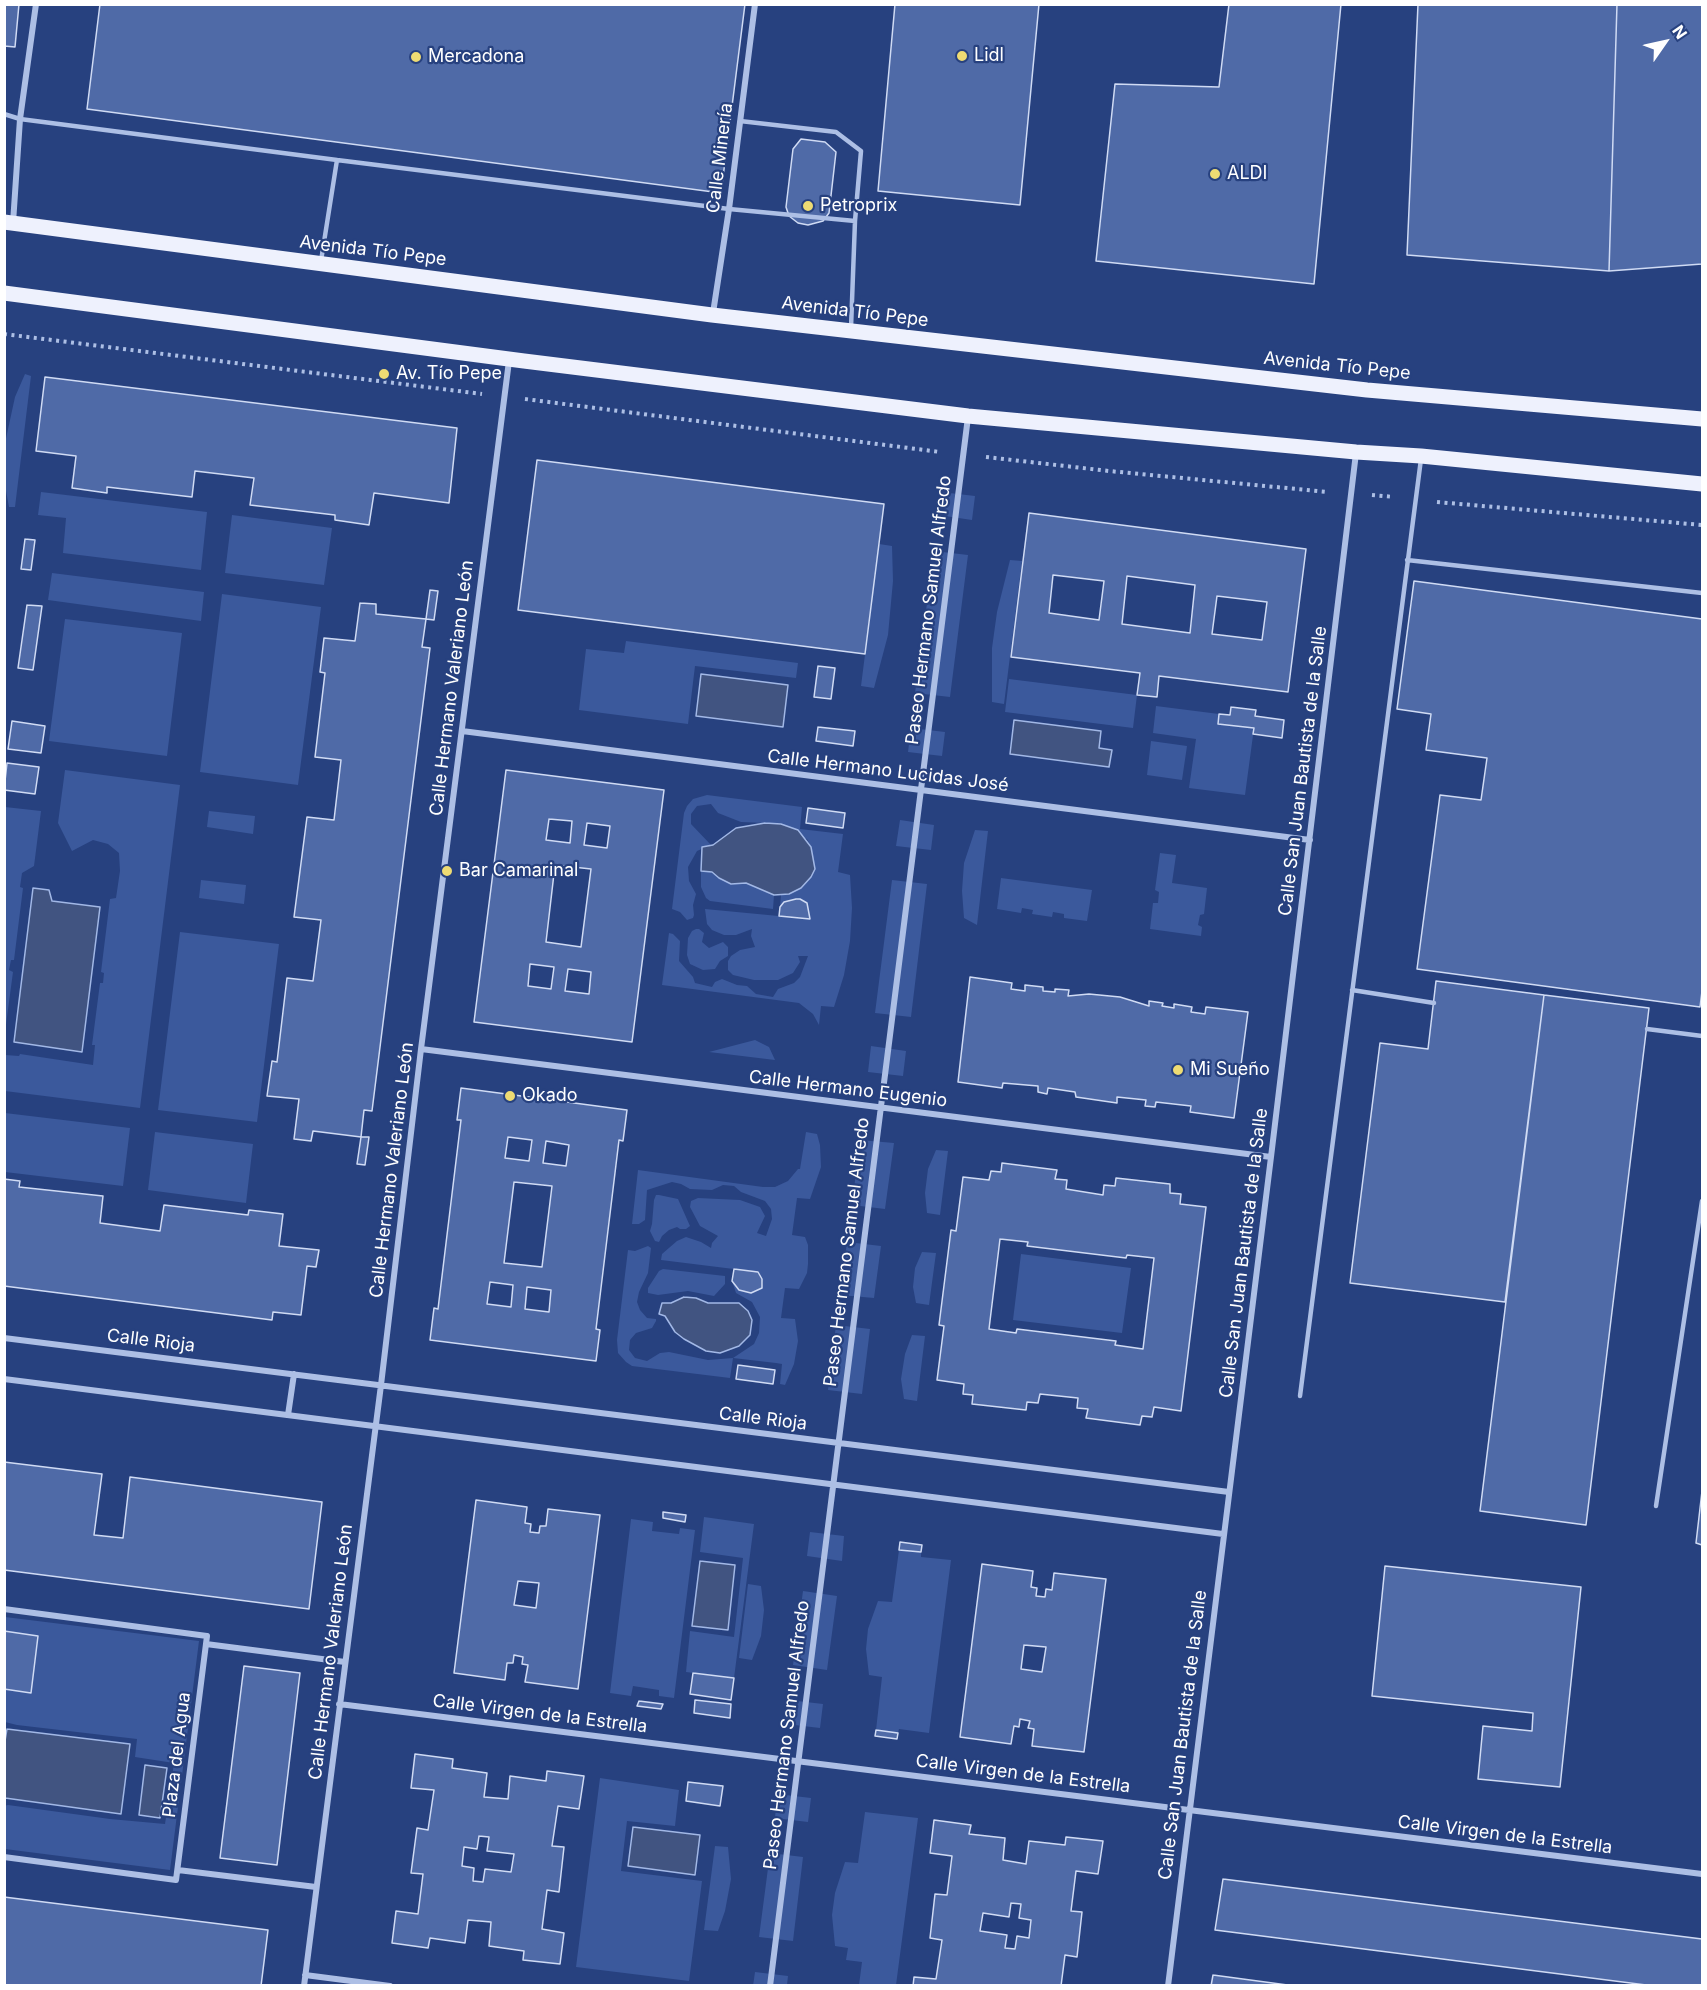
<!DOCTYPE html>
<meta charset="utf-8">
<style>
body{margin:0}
#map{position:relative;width:1707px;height:1990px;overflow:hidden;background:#27417f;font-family:Inter,sans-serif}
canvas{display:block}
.frame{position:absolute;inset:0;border:6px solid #fff;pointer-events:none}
.north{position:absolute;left:1635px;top:12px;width:60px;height:60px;-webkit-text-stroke:4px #27417f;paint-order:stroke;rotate:56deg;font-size:16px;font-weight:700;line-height:24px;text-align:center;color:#fff}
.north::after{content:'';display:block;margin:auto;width:21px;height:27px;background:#fff;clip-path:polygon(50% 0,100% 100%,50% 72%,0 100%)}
</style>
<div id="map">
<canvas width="1707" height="1990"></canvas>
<div class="frame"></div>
<div class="north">N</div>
</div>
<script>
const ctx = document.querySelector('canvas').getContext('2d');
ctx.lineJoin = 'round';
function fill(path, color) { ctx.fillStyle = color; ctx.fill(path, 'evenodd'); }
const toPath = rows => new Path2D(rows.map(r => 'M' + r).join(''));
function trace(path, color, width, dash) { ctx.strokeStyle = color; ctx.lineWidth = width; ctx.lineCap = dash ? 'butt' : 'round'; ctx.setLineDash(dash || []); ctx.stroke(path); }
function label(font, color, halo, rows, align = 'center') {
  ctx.font = font + ' Inter,sans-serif'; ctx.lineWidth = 4.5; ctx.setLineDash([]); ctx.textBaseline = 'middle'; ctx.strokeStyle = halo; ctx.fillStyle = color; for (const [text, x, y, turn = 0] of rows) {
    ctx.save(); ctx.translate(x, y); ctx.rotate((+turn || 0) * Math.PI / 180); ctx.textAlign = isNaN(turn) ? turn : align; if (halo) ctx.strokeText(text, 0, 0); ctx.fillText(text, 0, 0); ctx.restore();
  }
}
const green = toPath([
 [25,374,31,376,15,507,9,507,6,491,5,443,15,397],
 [41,492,207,512,201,570,63,553,66,518,38,515],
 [941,492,975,496,972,520,938,515],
 [232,515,332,528,324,585,225,573],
 [879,544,892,546,893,581,888,635,874,688,861,686],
 [934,551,968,555,950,697,915,693],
 [1010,560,1022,561,1004,704,992,702,992,648,997,612],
 [52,573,204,592,201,621,48,600],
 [222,594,321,607,298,785,200,772],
 [65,619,182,633,167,756,49,741],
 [626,641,798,663,796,678,695,666,688,724,579,710,586,649,624,653],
 [1009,679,1137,695,1133,728,1005,712],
 [1156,706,1219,714,1218,724,1254,728,1245,795,1189,788,1196,739,1153,733],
 [911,728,945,732,942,756,908,752],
 [1151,741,1187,746,1182,780,1147,775],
 [65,770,180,785,140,1108,5,1091,5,1055,19,1056,20,1054,93,1065,95,1045,92,1045,100,983,103,983,104,973,101,972,110,899,116,898,120,871,119,853,108,844,93,840,72,851,58,823],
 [707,795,802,807,800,829,843,834,838,872,850,875,852,908,850,941,844,975,834,1007,821,1006,819,1025,813,1014,799,1003,662,985,669,933,673,934,680,941,679,961,693,977,695,983,712,987,715,982,722,979,737,985,747,986,756,994,773,997,778,989,794,983,800,977,808,956,798,956,800,962,793,973,778,980,754,980,733,975,728,970,728,961,731,956,740,950,755,947,751,936,752,929,736,935,724,935,712,930,707,924,705,909,810,919,807,903,801,899,785,902,780,907,781,895,789,894,801,888,811,877,815,869,811,847,807,839,765,823,741,822,718,813,711,804,697,806,691,814,691,824,711,845,697,851,688,867,689,881,696,894,693,905,694,915,693,918,687,920,680,912,672,909,684,813,687,806,693,799],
 [5,807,41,811,34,866,22,873,20,887,23,888,14,960,11,960,9,970,13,972,5,1032],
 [209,811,255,816,253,834,207,827],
 [900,820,934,825,931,850,896,846],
 [975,830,988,831,977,925,964,918,962,891,964,863],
 [1160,853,1176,855,1172,883,1207,888,1204,914,1200,915,1198,925,1202,927,1201,936,1150,929,1153,903,1158,903,1159,892,1155,890],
 [707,870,731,884,746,883,774,895,773,909,710,901,706,898,701,887,701,871],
 [1001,878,1092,890,1087,921,1064,918,1064,914,1053,912,1052,917,1032,914,1033,910,1022,908,1021,913,997,909],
 [201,880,246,885,244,904,199,898],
 [892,880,927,884,911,1017,875,1013],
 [696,929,699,929,704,933,702,942,709,948,723,942,728,947,728,956,720,961,715,969,703,970,690,964,687,955,688,938,692,931],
 [180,932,279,944,257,1122,158,1110],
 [755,1040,769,1047,775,1060,709,1052],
 [871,1046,906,1051,903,1076,868,1072],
 [5,1113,130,1128,123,1186,5,1172],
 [155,1132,253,1144,246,1203,148,1190],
 [806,1132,817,1134,820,1145,821,1167,810,1199,797,1198,792,1235,805,1237,808,1245,808,1264,807,1273,799,1289,785,1288,781,1318,795,1319,798,1341,794,1364,785,1385,780,1384,782,1364,776,1363,733,1358,730,1378,632,1366,626,1362,618,1353,617,1340,628,1250,635,1251,648,1246,651,1248,648,1273,639,1292,637,1302,640,1310,647,1318,656,1319,656,1321,652,1328,636,1333,630,1340,629,1350,635,1358,647,1361,660,1353,669,1352,708,1360,733,1358,754,1344,759,1333,760,1317,752,1302,736,1293,732,1281,739,1290,751,1293,762,1288,763,1283,760,1276,758,1272,661,1260,662,1254,677,1241,686,1237,701,1242,711,1248,712,1243,718,1236,700,1226,690,1207,691,1201,698,1198,740,1200,760,1207,765,1216,757,1233,766,1236,772,1219,771,1209,765,1201,741,1192,734,1186,723,1185,712,1190,690,1189,681,1184,672,1182,647,1190,645,1220,639,1224,632,1224,638,1170,763,1187,775,1187,788,1181,798,1169,800,1169],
 [860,1140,894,1143,885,1209,852,1205],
 [936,1150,948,1151,940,1215,927,1213,925,1193,928,1169],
 [659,1195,678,1199,690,1226,686,1229,680,1229,677,1227,669,1230,662,1236,659,1242,655,1241,650,1231,652,1224,654,1200,656,1195],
 [847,1242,881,1246,874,1298,840,1295],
 [922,1252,936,1253,929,1305,916,1303,913,1287,915,1268],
 [1021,1254,1131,1268,1122,1333,1013,1320],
 [663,1269,725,1276,725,1284,714,1296,688,1291,658,1295,648,1293,648,1288,659,1271],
 [836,1325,870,1329,862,1394,828,1390],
 [912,1335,925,1336,917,1401,904,1399,901,1379,905,1354],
 [704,1517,754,1524,734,1678,686,1672,690,1631,734,1637,743,1558,700,1552],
 [631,1519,653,1522,652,1531,679,1534,680,1528,695,1530,674,1698,659,1696,659,1690,633,1686,631,1696,610,1693],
 [810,1532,844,1536,842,1561,807,1556],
 [899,1550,921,1552,921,1557,951,1560,929,1733,899,1729,898,1733,876,1730,882,1677,869,1675,866,1649,868,1629,878,1601,892,1602],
 [748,1584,761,1586,764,1610,761,1636,752,1660,739,1658],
 [803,1591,837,1596,827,1670,793,1665],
 [5,1617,199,1641,170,1870,5,1849,4,1806,8,1805,110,1819,165,1824,174,1763,135,1757,137,1739,17,1725,5,1722,5,1689,31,1692,37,1636,5,1631],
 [789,1700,823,1704,820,1728,786,1724],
 [600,1778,679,1790,675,1826,627,1821,621,1871,702,1881,689,1981,576,1967],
 [777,1794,811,1798,808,1822,775,1818],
 [865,1812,918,1818,896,1985,859,1985,862,1962,846,1960,848,1948,835,1946,832,1915,835,1893,845,1862,858,1863],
 [715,1846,728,1847,731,1879,725,1911,718,1931,704,1930],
 [770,1853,803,1857,793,1941,759,1937],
 [755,1972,788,1976,787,1985,753,1986]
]);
const water = toPath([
 [701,674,788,685,783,727,696,716,701,674],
 [1014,720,1101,731,1099,748,1112,750,1109,767,1010,754,1014,720],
 [765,823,781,824,798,830,811,847,815,869,811,877,801,888,789,894,774,895,746,883,731,884,719,878,712,872,701,871,702,847,713,845,736,828,765,823],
 [33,888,49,890,52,901,100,907,82,1052,14,1042,33,888],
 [684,1297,696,1298,708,1303,739,1303,748,1311,752,1320,750,1335,739,1346,720,1353,706,1351,684,1339,675,1332,665,1316,659,1314,662,1303,671,1303,684,1297],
 [700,1561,735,1565,728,1630,692,1626,700,1561],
 [7,1729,130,1744,121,1814,5,1798,4,1747,7,1729],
 [145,1765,167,1768,160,1818,139,1815,145,1765],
 [633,1827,700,1835,695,1875,628,1866,633,1827]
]);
const building = toPath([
 [4,4,19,4,15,47,4,46,4,4],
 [100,4,745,4,721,193,87,109,100,4],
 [895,4,1039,4,1020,205,878,191,895,4],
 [1229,4,1341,4,1314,284,1096,261,1115,84,1219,87,1229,4],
 [1418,4,1617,4,1609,271,1407,255,1418,4],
 [1617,4,1702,4,1702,264,1609,271,1617,4],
 [801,139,825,142,836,152,829,213,823,221,808,225,798,223,789,216,786,207,793,149,801,139],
 [45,377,457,428,449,503,374,493,369,525,335,520,335,515,250,505,254,478,195,471,192,497,107,487,107,493,72,488,76,456,36,451,45,377],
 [537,460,884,504,865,654,518,610,537,460],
 [1029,513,1306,549,1288,692,1159,676,1157,697,1137,695,1140,673,1011,657,1029,513],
 [1053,575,1104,581,1099,620,1049,613,1053,575],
 [1127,576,1195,585,1190,633,1122,624,1127,576],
 [1217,596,1267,602,1262,640,1212,634,1217,596],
 [25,539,35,540,31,570,21,569,25,539],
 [1414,581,1702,619,1702,991,1700,1007,1417,969,1440,795,1481,800,1487,758,1426,750,1431,714,1397,709,1414,581],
 [430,590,438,591,434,620,426,619,430,590],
 [360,603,376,604,376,614,426,619,422,647,430,648,372,1111,364,1110,361,1137,313,1131,311,1141,294,1139,299,1099,267,1096,272,1061,277,1062,287,978,313,981,321,920,294,917,307,817,334,820,341,760,315,757,325,673,320,672,324,638,355,641,360,603],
 [27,605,42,606,33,670,18,668,27,605],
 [818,666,835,668,831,699,814,697,818,666],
 [1231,707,1256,710,1255,716,1284,720,1282,738,1253,734,1254,728,1218,724,1219,714,1230,715,1231,707],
 [12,721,45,726,41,753,8,749,12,721],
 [818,727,855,731,853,746,816,741,818,727],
 [7,763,39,767,35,794,4,790,7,763],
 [506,770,664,790,632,1042,474,1022,506,770],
 [549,819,572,821,570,843,546,840,549,819],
 [587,823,610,826,607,848,584,845,587,823],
 [555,865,591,869,581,947,546,942,555,865],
 [530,964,554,967,551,989,528,986,530,964],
 [568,969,591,972,589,994,565,991,568,969],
 [808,808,845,813,843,828,806,823,808,808],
 [796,899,800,899,807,903,810,919,779,916,780,907,784,902,796,899],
 [970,977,1012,983,1011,989,1025,991,1025,985,1043,987,1043,991,1055,992,1055,989,1069,990,1068,996,1089,994,1120,997,1149,1006,1149,1001,1163,1003,1162,1006,1174,1008,1174,1004,1192,1007,1191,1012,1205,1014,1206,1007,1248,1012,1234,1118,1190,1112,1191,1106,1156,1102,1155,1107,1145,1106,1146,1100,1117,1097,1117,1103,1076,1097,1075,1092,1048,1088,1047,1094,1038,1092,1038,1086,1003,1083,1002,1088,958,1082,970,977],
 [1436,981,1544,995,1505,1302,1350,1283,1380,1043,1428,1049,1436,981],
 [1544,995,1649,1008,1586,1525,1480,1511,1544,995],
 [461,1088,627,1110,623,1141,619,1140,596,1329,600,1330,596,1361,430,1340,434,1308,438,1309,461,1120,457,1120,461,1088],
 [508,1137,532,1140,529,1161,505,1158,508,1137],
 [546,1141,569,1145,566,1166,543,1163,546,1141],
 [514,1182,552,1186,542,1267,504,1263,514,1182],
 [490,1282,513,1285,511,1307,487,1304,490,1282],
 [527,1287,551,1290,549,1312,525,1309,527,1287],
 [361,1137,369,1137,365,1165,357,1164,361,1137],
 [1002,1163,1057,1170,1055,1179,1067,1180,1066,1189,1103,1195,1104,1185,1115,1186,1116,1178,1170,1184,1170,1193,1181,1194,1180,1204,1206,1207,1181,1411,1154,1407,1152,1417,1142,1416,1140,1425,1086,1418,1088,1409,1077,1408,1078,1398,1040,1394,1038,1403,1027,1402,1026,1410,972,1404,973,1395,963,1394,964,1384,937,1380,944,1326,939,1325,951,1230,956,1231,963,1177,989,1180,991,1171,1001,1172,1002,1163],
 [1000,1239,1028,1242,1027,1246,1126,1258,1127,1255,1154,1258,1143,1349,1115,1345,1116,1341,1017,1329,1016,1333,989,1329,1000,1239],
 [4,1179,20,1181,19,1187,103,1196,100,1223,160,1231,164,1205,248,1215,249,1210,283,1214,279,1246,319,1250,316,1267,307,1266,301,1315,273,1312,272,1320,4,1286,4,1179],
 [734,1269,758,1272,762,1279,762,1288,751,1293,739,1290,732,1281,734,1269],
 [738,1365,775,1370,773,1384,736,1379,738,1365],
 [4,1462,102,1474,94,1535,123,1538,130,1477,322,1502,309,1609,4,1570,4,1462],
 [1702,1491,1702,1545,1696,1543,1702,1491],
 [476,1500,527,1507,525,1523,531,1524,530,1532,539,1533,540,1526,546,1526,548,1509,600,1515,578,1689,525,1682,528,1665,522,1664,523,1657,514,1655,513,1663,507,1663,505,1680,454,1673,476,1500],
 [518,1581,539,1583,536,1608,514,1605,518,1581],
 [663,1512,686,1515,685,1522,663,1518,663,1512],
 [900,1542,922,1545,921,1552,899,1550,900,1542],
 [982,1564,1033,1571,1031,1587,1037,1588,1036,1596,1045,1597,1046,1589,1052,1590,1054,1573,1106,1579,1084,1752,1032,1746,1034,1729,1028,1728,1030,1721,1020,1719,1019,1727,1014,1726,1011,1744,960,1737,982,1564],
 [1024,1645,1046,1647,1042,1672,1021,1669,1024,1645],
 [1385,1566,1581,1587,1560,1787,1478,1779,1483,1726,1532,1731,1533,1713,1372,1696,1385,1566],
 [4,1631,38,1636,31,1693,4,1689,4,1631],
 [244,1666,300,1673,277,1865,220,1858,244,1666],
 [693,1673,734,1678,731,1700,690,1694,693,1673],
 [695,1700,731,1704,730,1718,694,1713,695,1700],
 [639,1701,663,1704,661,1709,637,1706,639,1701],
 [876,1730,898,1733,897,1739,875,1736,876,1730],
 [415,1754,453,1759,452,1768,487,1773,484,1797,508,1799,510,1776,546,1781,547,1771,584,1776,579,1809,558,1806,552,1846,564,1847,559,1892,547,1890,542,1929,564,1933,560,1964,523,1960,524,1951,489,1946,491,1922,468,1920,465,1943,430,1938,428,1948,392,1943,396,1911,418,1914,423,1874,411,1873,417,1828,428,1830,434,1790,411,1788,415,1754],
 [479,1836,489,1837,487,1851,514,1854,511,1872,485,1869,483,1882,473,1881,474,1868,462,1866,464,1847,477,1849,479,1836],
 [688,1782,723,1786,720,1806,686,1801,688,1782],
 [934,1820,971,1825,969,1834,1005,1838,1003,1860,1026,1864,1029,1841,1065,1845,1066,1837,1103,1841,1098,1874,1076,1871,1071,1911,1082,1912,1077,1957,1065,1955,1061,1986,913,1986,914,1977,936,1979,942,1940,930,1938,935,1894,947,1895,952,1856,930,1853,934,1820],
 [1011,1903,1021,1904,1019,1918,1031,1920,1029,1938,1017,1936,1015,1949,1005,1948,1007,1935,980,1931,983,1913,1009,1917,1011,1903],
 [1223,1879,1702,1939,1702,1986,1654,1986,1215,1930,1223,1879],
 [4,1897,268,1930,261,1986,4,1986,4,1897],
 [1213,1975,1295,1986,1211,1986,1213,1975]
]);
const path = toPath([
 [4,334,482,394],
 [525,399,940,452],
 [986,457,1109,471,1328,492],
 [1372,495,1394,497],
 [1437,502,1702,525]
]);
const lane = toPath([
 [4,114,20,119,337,160,729,209,855,221],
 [740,121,836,132,861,151,855,221,851,328],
 [321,261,337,160],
 [1407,560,1702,593],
 [1352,990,1434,1003],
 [1647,1029,1702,1036],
 [1300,1396,1421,459],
 [1656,1506,1702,1201]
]);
const street = toPath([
 [13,223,20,119,36,4],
 [713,313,729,209,755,4],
 [462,731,1310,840],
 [421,1049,1271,1157],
 [4,1338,1229,1492],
 [4,1379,1223,1534],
 [288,1415,294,1374],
 [4,1609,207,1636,176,1880,4,1857],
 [206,1644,345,1662],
 [339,1704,1702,1874],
 [178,1870,316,1887],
 [305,1975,390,1986],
 [304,1986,381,1385,421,1049,509,361],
 [770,1986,968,417],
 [1168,1986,1271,1157,1356,453]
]);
const primary = toPath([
 [4,222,712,315,1367,390,1702,419],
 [4,293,524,361,968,416,1356,452,1421,456,1702,484]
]);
const markers = [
 [962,56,6,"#eedb73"],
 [416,57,6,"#eedb73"],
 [1215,174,6,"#eedb73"],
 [808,206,6,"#eedb73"],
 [384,374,6,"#eedb73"],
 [447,871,6,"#eedb73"],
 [1178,1070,6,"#eedb73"],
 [510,1096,6,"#eedb73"]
];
const poiNames = [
 ["Lidl",974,56],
 ["Mercadona",428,57],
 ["ALDI",1227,174],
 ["Petroprix",820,206],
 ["Av. Tío Pepe",396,374],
 ["Bar Camarinal",459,871],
 ["Mi Sueño",1190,1070],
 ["Okado",522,1096]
];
const streetNames = [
 ["Calle Minería",720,158,-83],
 ["Avenida Tío Pepe",373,251,7],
 ["Avenida Tío Pepe",855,312,7],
 ["Avenida Tío Pepe",1337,366,6],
 ["Paseo Hermano Samuel Alfredo",929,610,-83],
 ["Calle Hermano Valeriano León",452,688,-83],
 ["Calle Hermano Lucidas José",888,771,7],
 ["Calle San Juan Bautista de la Salle",1303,771,-83],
 ["Calle Hermano Eugenio",848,1089,7],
 ["Calle Hermano Valeriano León",392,1170,-83],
 ["Paseo Hermano Samuel Alfredo",847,1252,-83],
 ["Calle San Juan Bautista de la Salle",1244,1253,-83],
 ["Calle Rioja",151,1341,7],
 ["Calle Rioja",763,1419,7],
 ["Calle Hermano Valeriano León",331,1652,-83],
 ["Calle Virgen de la Estrella",540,1714,7],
 ["Paseo Hermano Samuel Alfredo",787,1735,-83],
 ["Calle San Juan Bautista de la Salle",1183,1735,-83],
 ["Plaza del Agua",177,1755,-83],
 ["Calle Virgen de la Estrella",1023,1774,7],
 ["Calle Virgen de la Estrella",1505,1835,7]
];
fill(green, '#3b599c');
fill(water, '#415481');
trace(water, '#a2b8e6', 1.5);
fill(building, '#4f6aa7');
trace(building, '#d0dbf4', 1.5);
trace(path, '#adbfe5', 4, [3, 4.5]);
trace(lane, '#adbfe5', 4.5);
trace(street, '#adbfe5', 6);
trace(primary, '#eef1fd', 15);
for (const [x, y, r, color] of markers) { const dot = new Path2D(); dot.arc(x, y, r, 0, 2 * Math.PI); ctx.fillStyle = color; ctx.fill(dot); trace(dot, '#27417f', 2); }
label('18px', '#fff', '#27417f', poiNames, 'left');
label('18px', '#fff', '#27417f', streetNames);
</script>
